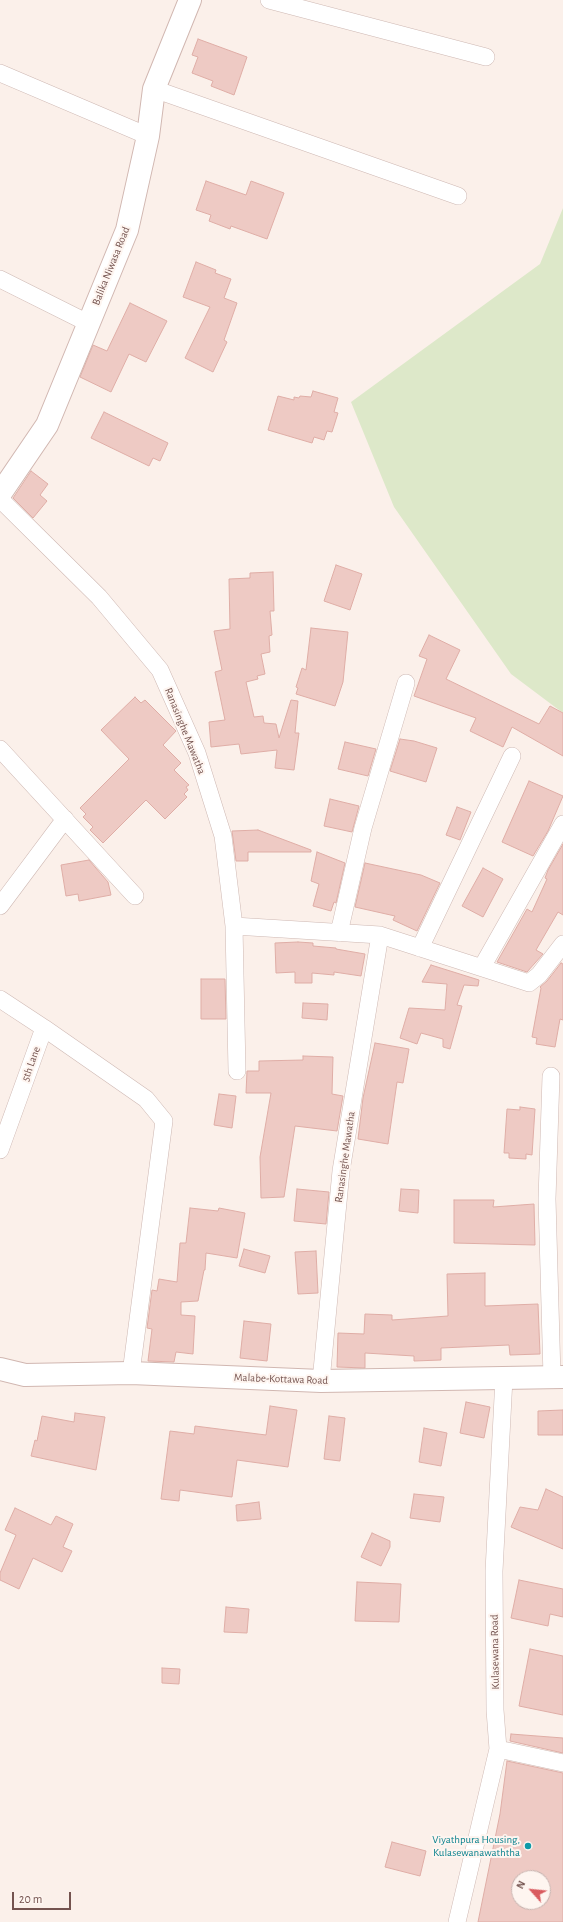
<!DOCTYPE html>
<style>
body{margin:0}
#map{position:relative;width:563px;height:1922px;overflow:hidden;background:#fbf0ea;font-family:"Alegreya Sans",sans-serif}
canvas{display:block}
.north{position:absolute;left:511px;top:1870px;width:40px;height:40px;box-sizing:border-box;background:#fef5f0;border:1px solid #c7b4b0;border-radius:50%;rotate:297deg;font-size:11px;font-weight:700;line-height:16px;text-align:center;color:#74534f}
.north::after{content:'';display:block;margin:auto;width:14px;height:18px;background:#d95b5f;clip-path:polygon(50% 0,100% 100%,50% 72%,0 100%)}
.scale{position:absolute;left:12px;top:1892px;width:59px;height:18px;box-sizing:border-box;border:2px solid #74534f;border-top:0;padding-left:5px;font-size:12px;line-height:14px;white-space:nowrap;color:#74534f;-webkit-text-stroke:3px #fef5f0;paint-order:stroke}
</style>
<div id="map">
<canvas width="563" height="1922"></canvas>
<div class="north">N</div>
<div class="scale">20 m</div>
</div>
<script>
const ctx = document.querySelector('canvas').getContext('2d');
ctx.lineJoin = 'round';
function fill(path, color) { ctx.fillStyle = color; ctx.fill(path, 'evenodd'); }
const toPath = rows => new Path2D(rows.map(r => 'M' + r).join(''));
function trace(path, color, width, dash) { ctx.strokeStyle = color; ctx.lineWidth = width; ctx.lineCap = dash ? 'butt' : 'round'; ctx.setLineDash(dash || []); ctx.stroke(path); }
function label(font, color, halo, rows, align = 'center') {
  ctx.font = font + ' "Alegreya Sans",sans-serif'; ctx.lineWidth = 4; ctx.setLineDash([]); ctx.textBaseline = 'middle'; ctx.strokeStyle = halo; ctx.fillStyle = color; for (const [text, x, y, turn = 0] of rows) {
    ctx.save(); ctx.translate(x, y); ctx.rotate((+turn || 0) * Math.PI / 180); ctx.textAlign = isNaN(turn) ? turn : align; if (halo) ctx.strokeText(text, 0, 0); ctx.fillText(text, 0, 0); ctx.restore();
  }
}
const green = toPath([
 [563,208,563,713,511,674,394,507,351,402,540,264]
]);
const building = toPath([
 [198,39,247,57,234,95,211,86,213,81,192,73,198,57,192,55,198,39],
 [206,181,246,195,251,181,284,193,267,239,231,226,230,229,209,221,211,215,196,210,206,181],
 [196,262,216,270,215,273,231,279,224,298,237,303,224,340,227,342,213,372,185,358,210,307,183,297,196,262],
 [130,303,167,321,146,362,129,354,111,392,80,377,93,345,107,351,130,303],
 [313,391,338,398,334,412,338,413,332,432,327,431,324,440,314,437,312,443,268,430,278,396,294,400,294,397,299,398,300,396,311,397,313,391],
 [104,412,168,443,160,461,153,458,149,466,91,438,104,412],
 [31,471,48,484,40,495,47,501,33,518,13,498,31,471],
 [336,565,362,574,350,610,324,601,336,565],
 [273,572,274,611,270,611,272,635,269,636,270,652,261,654,265,674,257,676,258,679,246,682,254,717,263,716,264,723,276,724,279,738,291,700,298,701,295,733,299,733,294,770,275,768,277,750,241,754,239,744,211,747,209,722,225,720,215,672,222,670,214,631,230,629,229,579,250,578,250,573,273,572],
 [311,628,348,632,343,682,335,706,296,694,298,688,296,687,302,668,306,670,311,628],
 [429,635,460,650,446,679,539,724,550,706,563,713,563,756,512,727,503,747,470,731,476,718,414,696,427,659,419,656,429,635],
 [135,697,141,703,145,700,176,731,163,745,181,763,174,770,189,785,186,787,188,790,184,794,187,797,165,819,146,800,103,843,90,830,93,827,83,817,86,814,80,808,129,759,101,730,135,697],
 [400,739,414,741,437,748,426,782,390,771,400,739],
 [345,742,376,749,368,776,338,769,345,742],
 [529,781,563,796,548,831,533,856,502,842,529,781],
 [330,799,359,806,352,832,324,826,330,799],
 [457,807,471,812,460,840,446,835,457,807],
 [258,830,311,850,311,852,248,852,248,861,236,861,232,831,258,830],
 [563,844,563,915,558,912,536,950,543,954,527,972,497,962,527,909,532,912,547,879,545,878,548,870,563,844],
 [317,852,345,863,336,903,334,902,331,911,313,906,319,884,311,881,317,852],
 [89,860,108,882,111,895,79,901,78,894,66,896,61,865,89,860],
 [365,863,421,875,440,883,417,931,393,920,395,916,355,907,365,863],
 [483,868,503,879,483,917,462,906,483,868],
 [298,942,313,943,313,946,336,948,336,949,365,954,361,976,334,972,334,975,312,973,312,983,295,983,295,972,276,973,275,943,298,942],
 [561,963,563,964,563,1020,560,1019,555,1047,536,1044,537,1038,532,1037,541,988,540,987,547,981,561,963],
 [431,965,479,980,478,986,464,985,457,1005,462,1006,450,1049,443,1047,443,1039,421,1033,417,1044,400,1038,409,1008,445,1010,447,984,422,982,431,965],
 [201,979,225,979,226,1019,201,1019,201,979],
 [303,1003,328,1004,327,1020,302,1018,303,1003],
 [375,1043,409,1049,403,1083,397,1082,388,1144,358,1139,363,1098,375,1043],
 [303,1056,333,1057,332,1094,343,1096,337,1131,295,1126,284,1197,261,1198,260,1157,271,1093,246,1093,247,1071,259,1071,259,1061,303,1060,303,1056],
 [219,1094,236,1096,232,1128,214,1125,219,1094],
 [520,1107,535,1109,532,1155,526,1154,526,1159,509,1158,509,1153,504,1153,507,1109,520,1110,520,1107],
 [297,1189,329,1192,326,1224,294,1221,297,1189],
 [401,1189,419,1190,418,1213,399,1211,401,1189],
 [454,1200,494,1200,493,1207,534,1204,535,1245,454,1243,454,1200],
 [190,1208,218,1211,219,1208,245,1213,237,1258,206,1253,205,1270,204,1270,198,1301,181,1302,181,1315,195,1316,193,1354,176,1352,174,1362,148,1361,152,1329,147,1328,152,1290,157,1291,159,1279,177,1282,180,1243,186,1243,190,1208],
 [244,1249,270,1256,265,1273,239,1266,244,1249],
 [316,1251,318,1293,298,1294,295,1252,316,1251],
 [485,1273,485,1306,538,1304,540,1354,510,1355,509,1345,441,1348,441,1360,414,1361,414,1356,365,1353,365,1368,337,1367,338,1333,364,1334,365,1314,392,1315,392,1320,448,1316,447,1274,485,1273],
 [244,1321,271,1324,267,1361,240,1358,244,1321],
 [466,1402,490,1407,484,1438,460,1433,466,1402],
 [270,1406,297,1410,288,1467,237,1460,232,1497,180,1490,179,1501,161,1499,170,1431,194,1434,195,1426,266,1435,270,1406],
 [563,1410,563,1435,538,1435,538,1411,563,1410],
 [75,1413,105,1417,96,1470,31,1456,35,1440,37,1441,42,1416,74,1422,75,1413],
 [329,1416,345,1418,340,1461,324,1459,329,1416],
 [424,1428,447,1433,441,1466,419,1462,424,1428],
 [546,1489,563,1497,563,1549,511,1527,520,1507,538,1510,546,1489],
 [414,1494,444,1497,440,1522,410,1518,414,1494],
 [259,1502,261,1519,237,1521,236,1505,259,1502],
 [15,1508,51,1525,56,1516,73,1524,63,1547,72,1551,62,1572,33,1558,19,1589,0,1580,0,1573,16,1535,5,1530,15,1508],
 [372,1533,390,1541,390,1547,381,1566,361,1557,372,1533],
 [519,1580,563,1589,563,1617,550,1614,548,1626,511,1618,519,1580],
 [357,1582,401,1584,399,1622,355,1621,357,1582],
 [226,1607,249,1609,247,1633,224,1632,226,1607],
 [530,1649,563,1656,563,1715,519,1706,530,1649],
 [162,1668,180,1669,179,1684,162,1683,162,1668],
 [511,1734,563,1738,563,1753,510,1741,511,1734],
 [507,1761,563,1773,563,1922,478,1922,500,1814,507,1761],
 [519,1878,543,1878,543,1902,519,1902,519,1878],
 [392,1842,426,1851,420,1876,385,1867,392,1842]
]);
const street = toPath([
 [269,0,486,57],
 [0,73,148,136],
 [154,89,458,196],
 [0,279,88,323],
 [0,499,99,597,160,670,197,753,223,836,234,926,380,935,529,983,539,975,563,944],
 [0,749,135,896],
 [0,906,65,819],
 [234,926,237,1071],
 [339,933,363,828,406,683],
 [420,948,512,756],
 [482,967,563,824],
 [0,999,44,1028,0,1150],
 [44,1028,146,1099,164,1121,131,1373],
 [551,1076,547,1199,552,1377],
 [321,1381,341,1171,380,935],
 [498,1749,563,1763],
 [457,1922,498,1749,495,1710,494,1571,504,1378]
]);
const secondary = toPath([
 [0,494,47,425,127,230,148,136,154,89,190,0],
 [0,1369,25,1375,131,1373,321,1381,563,1377]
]);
const markers = [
 [528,1846,4,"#0f9aa8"]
];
const streetNames = [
 ["Balika Niwasa Road",111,266,-68],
 ["Ranasinghe Mawatha",185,731,68],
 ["5th Lane",31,1064,-70],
 ["Ranasinghe Mawatha",345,1157,-82],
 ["Malabe-Kottawa Road",281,1379,2],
 ["Kulasewana Road",495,1652,-91]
];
const cultureNames = [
 ["Viyathpura Housing,",520,1840],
 ["Kulasewanawaththa",520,1853]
];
fill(green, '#dde8c9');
fill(building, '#eecac4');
trace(building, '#dfada6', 1);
trace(street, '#ceb8b3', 18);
trace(secondary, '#d1b7b1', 24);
trace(street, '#fff', 17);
trace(secondary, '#fff', 22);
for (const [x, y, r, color] of markers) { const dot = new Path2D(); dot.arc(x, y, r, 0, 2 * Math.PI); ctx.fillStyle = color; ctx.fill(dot); trace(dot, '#fef5f0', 1.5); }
label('11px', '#74534f', '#fef5f0', streetNames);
label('11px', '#0d838f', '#fef5f0', cultureNames, 'right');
</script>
